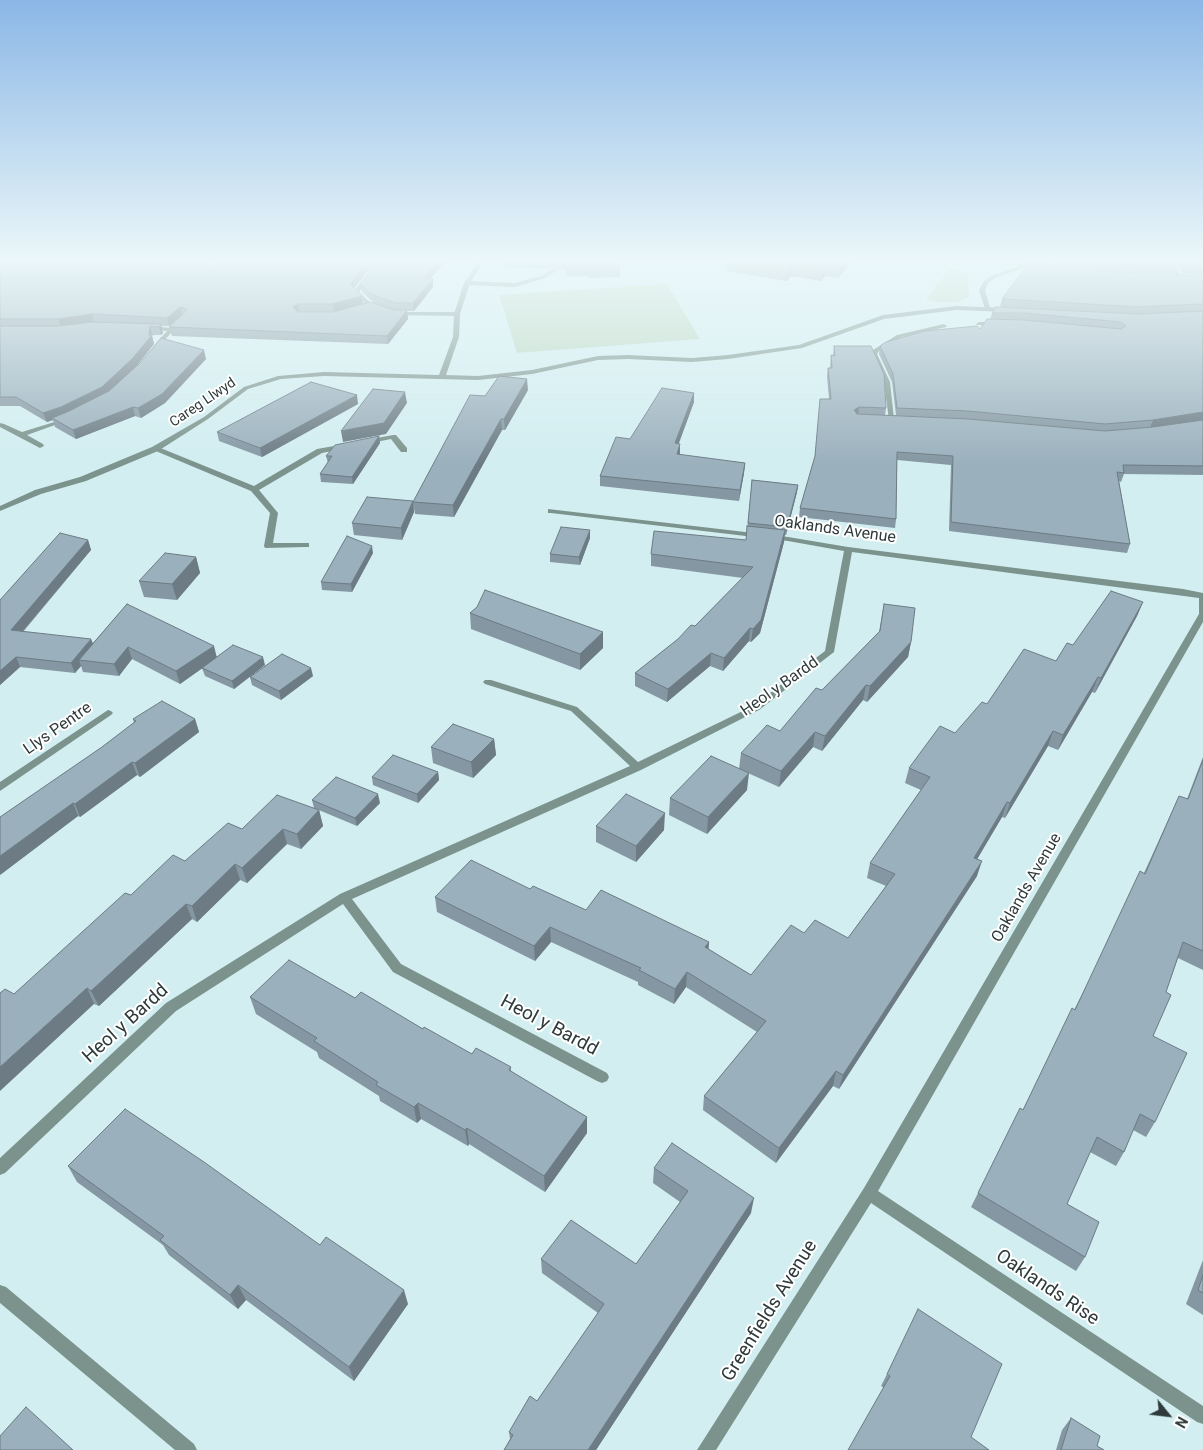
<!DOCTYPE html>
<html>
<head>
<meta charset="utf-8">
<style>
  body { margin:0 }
  #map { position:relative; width:1203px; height:1450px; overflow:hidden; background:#d2eef1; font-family:Roboto,sans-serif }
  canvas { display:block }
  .north { position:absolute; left:1143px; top:1390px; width:50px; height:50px; -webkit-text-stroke:4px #fff; paint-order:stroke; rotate:119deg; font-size:14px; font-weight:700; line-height:20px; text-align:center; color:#2f3a3b }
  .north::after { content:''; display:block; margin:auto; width:18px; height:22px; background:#2f3a3b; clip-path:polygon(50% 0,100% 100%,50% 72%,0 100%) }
</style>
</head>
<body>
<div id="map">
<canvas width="1203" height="1450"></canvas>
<div class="north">N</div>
</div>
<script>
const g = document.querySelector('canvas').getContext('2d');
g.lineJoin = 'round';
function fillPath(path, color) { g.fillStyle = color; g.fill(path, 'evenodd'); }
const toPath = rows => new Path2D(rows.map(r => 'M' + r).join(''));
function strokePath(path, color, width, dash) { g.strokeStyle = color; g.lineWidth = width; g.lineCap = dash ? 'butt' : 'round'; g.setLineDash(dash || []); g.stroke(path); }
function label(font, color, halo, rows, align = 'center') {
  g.font = font + ' Roboto,sans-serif'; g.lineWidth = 4; g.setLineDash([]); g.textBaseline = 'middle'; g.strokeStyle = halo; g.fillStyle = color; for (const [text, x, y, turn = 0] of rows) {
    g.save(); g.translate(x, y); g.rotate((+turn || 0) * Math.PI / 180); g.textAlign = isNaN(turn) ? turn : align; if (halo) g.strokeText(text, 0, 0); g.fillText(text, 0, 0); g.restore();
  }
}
fillPath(toPath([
  [950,268,968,275,969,297,958,302,942,303,926,300],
  [667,284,700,339,517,353,499,295]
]), '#bbd7be');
fillPath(toPath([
  [377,262,382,262,359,292,373,305,381,308,382,309,379,311,369,307,353,292,377,262],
  [571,262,584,262,563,267,545,278,515,287,467,285,464,283,467,281,515,283,541,276,559,265,571,262],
  [1026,262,1032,262,1032,265,995,278,988,283,985,290,990,308,985,309,979,290,984,281,991,276,1026,264,1026,262],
  [1168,262,1173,262,1183,278,1182,279,1170,279,1170,277,1176,276,1168,262],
  [395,312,457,312,460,314,457,316,393,315,392,314,395,312],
  [979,322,996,322,999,324,996,326,977,325,976,324,979,322],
  [944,324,947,326,946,327,901,337,879,351,877,354,890,382,894,419,889,420,884,382,871,354,873,350,897,335,944,324],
  [151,326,171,328,174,330,156,349,153,347,167,331,149,329,148,328,151,326],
  [64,419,69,420,27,435,43,444,44,446,40,448,0,427,0,423,4,424,22,432,64,419],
  [393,435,396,435,407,448,407,452,401,452,391,439,366,444,362,442,366,440,393,435],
  [345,444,348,444,348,448,322,453,259,490,278,513,273,543,309,543,309,547,306,547,265,548,264,546,270,513,251,491,151,449,158,447,254,486,317,449,345,444],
  [548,509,788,537,848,547,1183,589,1203,593,1203,622,878,1191,1203,1406,1203,1424,1197,1422,871,1203,716,1450,697,1450,864,1188,1199,614,1199,598,852,552,834,652,759,710,641,770,352,899,401,964,607,1073,609,1077,607,1081,602,1083,597,1081,393,972,343,904,176,1011,5,1173,0,1175,0,1158,166,1003,340,894,630,766,571,711,485,684,483,682,485,680,491,680,577,707,638,762,753,706,825,651,844,551,788,541,551,513,548,513,548,509],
  [108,710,111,711,113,713,111,715,0,791,0,782,108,710],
  [0,1285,6,1287,194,1444,197,1450,175,1450,0,1303,0,1285]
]), '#7b938c');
fillPath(toPath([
  [478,262,483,262,470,283,460,314,459,337,446,375,478,376,532,370,598,356,628,355,692,358,728,355,799,345,883,315,956,306,1007,308,1010,310,1007,312,956,310,884,319,802,348,728,359,692,362,628,359,598,360,532,374,478,380,324,376,281,379,248,389,208,419,158,451,86,481,41,494,0,511,0,506,35,490,80,477,152,447,204,417,244,387,278,376,324,372,439,375,453,337,454,314,464,283,478,262]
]), '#7b938c');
fillPath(toPath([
  [0,262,209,264,209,266,211,268,215,265,216,262,375,262,354,288,363,304,374,303,362,292,360,284,377,262,445,262,430,279,433,279,433,287,414,311,407,311,408,319,388,344,172,336,169,327,180,317,169,326,161,326,163,333,161,335,153,335,152,337,154,344,137,365,206,359,165,403,141,418,135,416,76,439,55,427,53,420,47,422,20,406,0,406],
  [506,262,618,262,620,268,620,277,589,278,588,276,566,276,566,270,561,270,561,263,559,263,548,269,506,267],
  [727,262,852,262,838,278,825,276,821,281,791,276,786,281,727,271],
  [1043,262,1173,262,1175,267,1173,274,1099,270],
  [1175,262,1203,262,1203,275,1183,274],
  [1101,271,1203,276,1203,475,1124,474,1121,482,1119,481,1130,544,1127,553,949,531,951,465,897,460,896,519,895,528,799,517,800,508,815,458,820,399,829,399,827,376,828,368,830,368,831,355,833,355,834,346,886,408,885,415,896,415,892,382,879,354,880,346,980,329,990,320,992,313,1136,314,1000,307,1002,299],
  [528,390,505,430,502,430,454,517,415,514,413,502,485,396],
  [694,393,694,402,679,443,679,455,745,463,744,473,739,501,600,486,600,476,630,439],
  [358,404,262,457,219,441,217,432],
  [379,436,380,443,353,484,321,482,320,474,328,463,326,456],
  [752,480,798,485,797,492,786,535,785,535,784,542,760,633,751,642,749,641,723,671,710,666,667,702,635,686,635,673,695,626,743,578,651,566,651,554,746,540],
  [413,501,414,512,402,540,354,535,352,523],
  [590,538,580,565,550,562,550,554],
  [88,540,91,550,23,632,93,643,127,604,217,657,265,665,234,689,205,676,202,668,180,684,132,659,119,676,83,672,81,666,75,673,20,667,0,685,0,600],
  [373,553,352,592,322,590,321,582],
  [196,557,200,573,177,600,144,597,139,581],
  [1143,602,1137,616,1095,693,1092,692,1058,750,1048,746,1005,818,1002,817,977,859,977,876,839,1089,833,1086,776,1163,703,1110,704,1096,757,1032,686,987,674,1004,638,985,638,982,551,942,535,961,437,912,435,897,530,889,586,910,709,942,708,949,751,975,804,933,848,938,886,886,867,878,870,863,921,790,905,783,909,768,955,733,987,704,1056,661,1073,645],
  [884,604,911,642,908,657,867,702,863,700,822,751,813,747,779,787,739,769,741,753,780,731,822,690,879,632],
  [477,607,603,648,580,670,471,629,470,613],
  [313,676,281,700,252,685,250,677],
  [133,719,195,719,199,732,140,777,137,775,80,817,78,816,0,875,102,747,134,723],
  [494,739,496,755,473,778,433,763,431,747],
  [1203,757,1203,970,1178,958,1166,992,1153,1036,1155,1122,1146,1137,1133,1130,1124,1152,1116,1166,1090,1152,1067,1204,1085,1257,1076,1271,971,1207,978,1193,1023,1110,1144,873,1179,796,1187,799],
  [438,772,439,780,418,803,373,785,372,777],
  [747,790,707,834,669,815,670,798],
  [312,800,380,803,357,826,314,808],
  [319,810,323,826,301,849,287,844,247,883,240,880,197,922,192,919,99,1006,94,1004,14,994,131,895,185,861,242,829],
  [596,826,664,830,636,862,596,842],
  [250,997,355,998,423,1029,472,1054,511,1067,511,1072,587,1117,587,1133,545,1192,469,1144,468,1146,421,1119,417,1123,380,1101,379,1096,319,1058,317,1052,256,1014],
  [68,1166,320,1245,408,1304,354,1381,246,1300,238,1309,169,1255,163,1245,77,1182],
  [654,1168,751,1213,596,1450,504,1450,510,1439,509,1432,537,1401,598,1313,542,1273,541,1259,636,1264,680,1202,653,1183],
  [1203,1260,1203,1315,1186,1304],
  [887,1374,971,1437,881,1386],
  [1071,1418,1097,1446,1104,1450,1056,1450,1062,1430]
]), '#8497a2');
fillPath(toPath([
  [206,262,209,262,209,264,207,273,205,265],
  [368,262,375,262,351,292,350,284],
  [437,262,445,262,424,286,423,278],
  [548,262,561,262,559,263,548,269],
  [788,262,793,262,791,276,786,281],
  [823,262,827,262,825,276,821,281],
  [840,262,852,262,838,278],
  [433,279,433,287,414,311,413,303],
  [362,296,363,304,334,312,332,304],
  [298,304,299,312,294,315,293,307],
  [180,307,182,315,169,326,167,318],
  [407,310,408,319,388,344,387,336],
  [92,314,94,322,61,327,58,319],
  [161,324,163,333,161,335,159,327],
  [150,326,154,344,136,367,105,395,64,416,52,418,53,420,47,422,43,413,149,335],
  [204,350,206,359,165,403,141,418,138,408],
  [527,379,528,390,505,430,504,419],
  [405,392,407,403,386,434,343,442,341,431],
  [694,393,694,402,675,453,675,443],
  [357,395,358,404,262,457,260,448],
  [133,407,135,416,76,439,73,430],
  [859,407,858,415,854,410],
  [1203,412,1203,420,1150,428,1153,420],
  [501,419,502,430,454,517,453,505],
  [379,436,380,443,353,484,352,477],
  [680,444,680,454,676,465,677,454],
  [745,463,744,473,739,501,740,490],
  [798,485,797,492,786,535,787,527],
  [413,501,414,512,402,540,401,528],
  [590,530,590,538,580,565,579,557],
  [785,530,784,542,760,633,751,642,753,629],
  [88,540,91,550,15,640,11,630],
  [372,546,373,553,352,592,351,584],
  [196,557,200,573,177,600,172,584],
  [1143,602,1137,616,1095,693,1101,678],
  [750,628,749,641,723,671,724,658],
  [603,632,603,648,580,670,580,654],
  [91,639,95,648,79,660,81,666,75,673,71,663],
  [911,642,908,657,867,702,870,686],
  [214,646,217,658,180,684,176,671],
  [128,647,132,659,119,676,114,664],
  [711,653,710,666,667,702,668,689],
  [16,657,20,667,0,685,0,671],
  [263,657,265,665,234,689,232,681],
  [311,668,313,676,281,700,279,691],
  [1098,677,1092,692,1058,750,1063,735],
  [866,685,863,700,822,751,825,736],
  [195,719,199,732,140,777,135,763],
  [1053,731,1048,746,1005,818,1010,803],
  [815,732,813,747,779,787,781,771],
  [494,739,496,755,473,778,471,762],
  [132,762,137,775,80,817,75,804],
  [438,772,439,780,418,803,417,794],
  [749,773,747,790,707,834,708,817],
  [378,794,380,803,357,826,355,818],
  [1007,802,1002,817,969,873,974,858],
  [73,803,78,816,0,875,0,856],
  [319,810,323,826,301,849,297,834],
  [665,813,664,830,636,862,636,846],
  [283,829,287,844,247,883,242,868],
  [982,861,977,876,839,1089,843,1075],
  [235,864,240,880,197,922,192,906],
  [186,904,192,919,99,1006,91,991],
  [550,927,551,942,535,961,534,946],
  [709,942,708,957,705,947],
  [687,972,686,987,674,1004,675,989],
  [87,988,94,1004,0,1091,0,1067],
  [836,1071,833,1086,776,1163,779,1148],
  [418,1103,421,1119,417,1123,414,1107],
  [587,1117,587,1133,545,1192,544,1176],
  [467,1128,469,1144,468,1146,465,1130],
  [754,1198,751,1213,596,1450,588,1450],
  [238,1285,246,1300,238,1309,230,1295],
  [404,1290,408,1304,354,1381,349,1367]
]), '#6c7b84');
const building = toPath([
  [0,262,206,262,205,265,211,268,215,265,216,262,368,262,350,284,362,296,332,304,298,304,293,307,298,312,333,312,370,302,394,310,407,310,387,336,169,327,186,311,187,309,180,307,167,318,92,314,58,319,0,319,0,262],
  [377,262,437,262,423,278,433,279,413,303,396,303,373,295,360,284,377,262],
  [566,262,618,262,620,268,589,269,588,267,565,267,566,262],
  [1030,262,1101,271,1203,276,1203,304,1138,307,1002,299,1030,262],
  [1097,262,1173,262,1175,267,1101,263,1097,262],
  [1182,262,1203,262,1203,268,1185,267,1182,262],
  [996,307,1138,314,1203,311,1203,412,1153,420,1105,424,968,411,897,408,893,374,880,346,886,342,925,331,977,326,980,329,987,319,1024,320,1121,329,1126,326,1121,322,1024,313,992,313,996,307],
  [92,322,161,324,159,327,150,326,149,335,152,335,133,358,102,387,61,407,43,413,16,397,0,397,0,326,58,326,92,322],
  [161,338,204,350,162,394,138,408,133,407,73,430,52,418,67,412,109,391,140,363,161,338],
  [834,346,871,346,884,374,886,408,859,407,854,410,857,414,968,419,1105,431,1153,427,1203,420,1203,466,1123,465,1124,473,1117,472,1130,544,951,522,953,456,897,452,896,519,800,508,815,456,820,399,831,399,828,368,832,368,831,355,835,356,834,346],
  [499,376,527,379,504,419,501,419,453,505,413,502,470,395,485,396,499,376],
  [311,382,357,395,260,448,217,432,311,382],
  [662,388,694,393,675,443,680,444,677,454,745,463,740,490,600,476,616,437,630,439,662,388],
  [373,389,405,392,384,423,341,431,373,389],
  [379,436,352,477,320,474,332,456,326,456,335,445,379,436],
  [752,480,798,485,787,527,748,523,752,480],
  [367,497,413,501,401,528,352,523,367,497],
  [747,526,785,530,761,620,753,629,750,628,724,658,711,653,668,689,635,673,678,639,691,625,695,626,753,567,651,554,654,531,746,540,747,526],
  [561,527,590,530,579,557,550,554,561,527],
  [60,533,88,540,11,630,91,639,71,663,16,657,0,671,0,600,60,533],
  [347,536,372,546,351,584,321,582,347,536],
  [165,553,196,557,172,584,139,581,165,553],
  [485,590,603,632,580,654,470,613,477,607,485,590],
  [1111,591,1143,602,1101,678,1098,677,1063,735,1053,731,1010,803,1007,802,974,858,982,861,843,1075,836,1071,779,1148,704,1096,766,1021,687,972,675,989,639,970,641,968,550,927,534,946,435,897,471,860,530,889,533,886,586,910,601,890,709,942,705,947,751,975,791,925,804,933,815,920,848,938,895,874,870,863,930,777,909,768,940,726,955,733,982,702,987,704,1024,649,1056,661,1067,643,1073,645,1111,591],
  [127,604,214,646,176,671,128,647,114,664,79,660,127,604],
  [884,604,915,608,911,642,870,686,866,685,825,736,815,732,781,771,741,753,767,725,780,731,816,688,822,690,880,631,884,604],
  [233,645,263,657,232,681,202,668,233,645],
  [282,654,311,668,279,691,250,677,282,654],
  [162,701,195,719,135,763,132,762,75,804,73,803,0,856,0,817,102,747,136,721,133,719,162,701],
  [453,724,494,739,471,762,431,747,453,724],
  [393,755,438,772,417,794,372,777,393,755],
  [711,756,749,773,708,817,670,798,711,756],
  [1203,760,1203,951,1183,942,1166,992,1171,995,1153,1036,1187,1053,1155,1122,1140,1114,1124,1152,1097,1137,1067,1204,1099,1222,1085,1257,978,1193,1020,1108,1023,1110,1072,1008,1075,1010,1140,871,1145,874,1179,796,1188,799,1203,760],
  [336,777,378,794,355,818,312,800,336,777],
  [626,794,665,813,636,846,596,826,626,794],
  [277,795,319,810,297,834,283,829,242,868,235,864,192,906,186,904,91,991,87,988,0,1067,0,993,5,989,14,994,125,893,131,895,173,855,185,861,228,823,242,829,277,795],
  [289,960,355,998,361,992,423,1029,424,1027,472,1054,476,1048,511,1067,509,1070,587,1117,544,1176,467,1128,465,1130,418,1103,414,1107,376,1085,378,1082,314,1041,317,1038,250,997,289,960],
  [125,1109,204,1162,320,1245,326,1237,404,1290,349,1367,238,1285,230,1295,160,1240,164,1236,68,1166,125,1109],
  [672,1143,754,1198,588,1450,504,1450,513,1435,509,1432,530,1396,537,1401,604,1304,541,1259,571,1220,636,1264,688,1191,654,1168,672,1143],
  [1203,1275,1203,1293,1198,1290,1203,1275],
  [918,1309,1002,1364,971,1437,989,1450,848,1450,890,1376,887,1374,918,1309],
  [26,1407,73,1450,0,1450,0,1436,26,1407],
  [1071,1418,1100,1436,1097,1446,1104,1450,1061,1450,1071,1418]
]);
fillPath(building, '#9ab0bc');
strokePath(building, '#6c7b84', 1);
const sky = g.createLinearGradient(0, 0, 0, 465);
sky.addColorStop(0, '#8bb7e6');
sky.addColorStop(0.56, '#ebf7f9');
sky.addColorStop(1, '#ebf7f900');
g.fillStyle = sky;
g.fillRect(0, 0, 1203, 465);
label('14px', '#2f3a3b', '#fff', [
  ["Careg Llwyd",203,403,-34]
]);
label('16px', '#2f3a3b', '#fff', [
  ["Oaklands Avenue",835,530,8],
  ["Heol y Bardd",780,687,-35],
  ["Llys Pentre",58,729,-35],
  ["Oaklands Avenue",1027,888,-60]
]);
label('19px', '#2f3a3b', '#fff', [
  ["Heol y Bardd",126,1024,-42],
  ["Heol y Bardd",549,1026,28],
  ["Oaklands Rise",1047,1288,34],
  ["Greenfields Avenue",770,1311,-58]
]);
</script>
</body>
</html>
